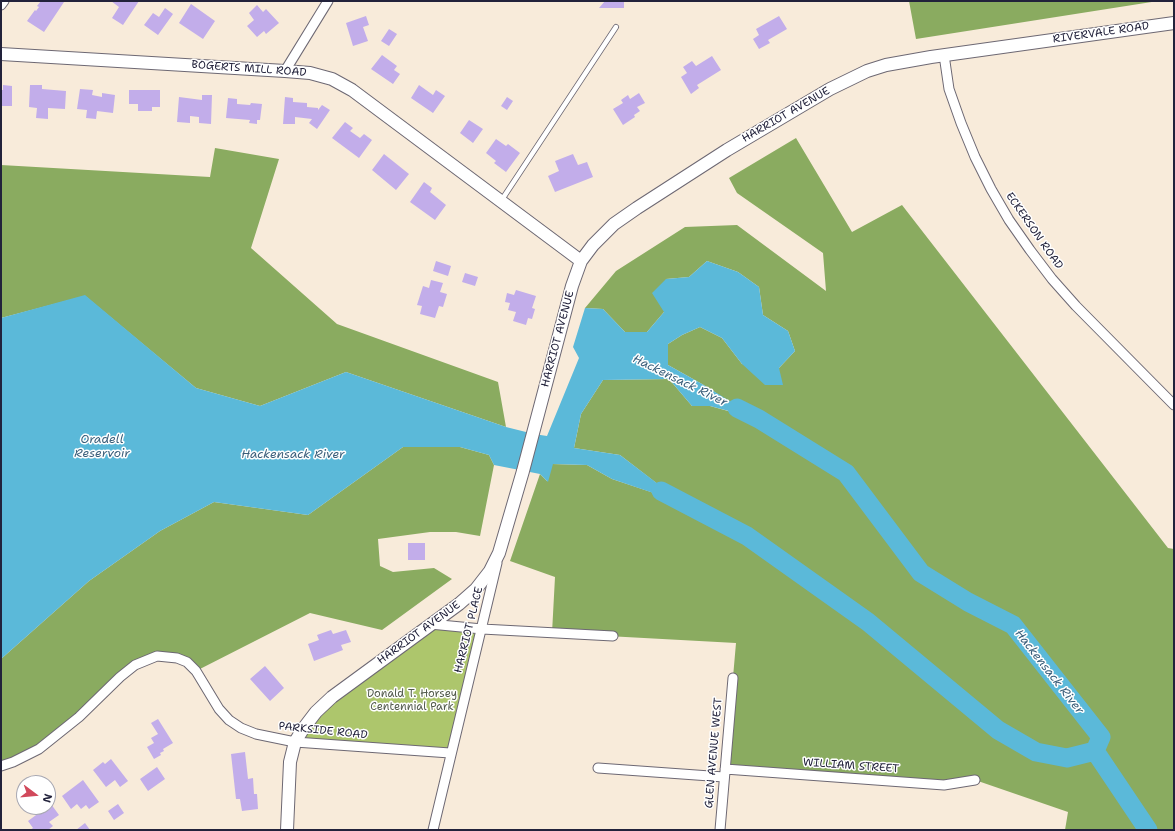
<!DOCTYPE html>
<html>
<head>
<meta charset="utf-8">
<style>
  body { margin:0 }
  #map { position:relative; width:1175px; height:831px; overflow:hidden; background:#f8ebda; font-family:"Shantell Sans",sans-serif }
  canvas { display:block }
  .frame { position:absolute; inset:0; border:2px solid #22223b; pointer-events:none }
  .north { position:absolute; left:16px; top:775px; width:40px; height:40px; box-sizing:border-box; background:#fff; border:1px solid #a7a7b1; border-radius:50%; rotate:106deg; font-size:11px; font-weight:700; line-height:16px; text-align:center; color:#22223b }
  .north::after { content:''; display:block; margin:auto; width:14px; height:18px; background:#d1495b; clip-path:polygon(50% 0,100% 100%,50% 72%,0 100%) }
</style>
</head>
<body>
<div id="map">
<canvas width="1175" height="831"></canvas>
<div class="frame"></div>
<div class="north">N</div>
</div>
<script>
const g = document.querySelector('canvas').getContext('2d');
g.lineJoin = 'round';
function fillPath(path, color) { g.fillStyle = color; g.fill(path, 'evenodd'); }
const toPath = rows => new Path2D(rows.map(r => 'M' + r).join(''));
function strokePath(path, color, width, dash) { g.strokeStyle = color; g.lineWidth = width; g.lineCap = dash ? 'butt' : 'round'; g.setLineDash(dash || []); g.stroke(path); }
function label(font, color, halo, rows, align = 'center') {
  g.font = font + ' "Shantell Sans",sans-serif'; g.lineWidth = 3; g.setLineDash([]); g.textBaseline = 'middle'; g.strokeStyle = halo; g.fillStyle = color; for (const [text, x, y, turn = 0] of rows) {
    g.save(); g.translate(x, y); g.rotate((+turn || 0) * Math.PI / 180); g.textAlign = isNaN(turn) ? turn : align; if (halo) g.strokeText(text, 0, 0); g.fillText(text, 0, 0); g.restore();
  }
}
fillPath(toPath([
  [430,624,482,629,450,753,295,742,303,729]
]), '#adc66c');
fillPath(toPath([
  [909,1,1158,1,916,39],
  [796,138,852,232,902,205,1168,548,1174,549,1174,830,1065,830,1068,812,975,780,943,785,725,769,736,643,552,633,555,577,510,561,540,474,547,481,552,464,587,465,612,479,681,502,620,455,574,448,581,414,603,380,669,379,692,406,710,406,757,419,702,384,668,365,668,344,682,335,700,327,722,338,742,364,779,368,795,351,788,331,763,315,759,287,738,272,707,261,689,277,666,279,664,312,647,332,625,332,603,309,585,308,616,271,685,227,737,225,826,291,823,253,737,193,729,178],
  [215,148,279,159,251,248,337,324,498,382,506,427,346,372,260,406,196,388,85,296,1,318,1,165,210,177],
  [403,447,460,447,489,455,494,465,480,536,456,532,430,532,378,539,380,566,393,572,434,568,452,579,382,630,310,613,196,671,187,662,148,659,60,733,1,766,1,659,89,581,160,531,214,502,308,515]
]), '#8aab60');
fillPath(toPath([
  [707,261,738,272,759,287,763,315,788,331,795,351,779,368,783,385,765,385,742,364,722,338,700,327,682,335,668,344,668,365,702,384,759,419,710,406,692,406,669,379,603,380,581,414,574,448,620,455,683,503,612,479,587,465,553,464,548,482,540,474,494,465,489,455,460,447,403,447,308,515,214,502,160,531,89,581,1,659,1,318,85,295,196,388,260,406,346,372,506,427,534,434,547,436,579,358,573,347,585,308,603,309,625,332,647,332,664,312,652,293,666,279,689,277]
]), '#5bb9d9');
strokePath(toPath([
  [737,408,759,419,846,473,921,573,968,602,1013,625,1101,737,1095,751,1148,830],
  [661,491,747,536,868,622,998,730,1036,752,1067,758,1095,751]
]), '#5bb9d9', 19);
fillPath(toPath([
  [41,1,62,1,64,2,44,32,27,21,35,10,36,11,39,7,37,6],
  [111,1,139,1,123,25,112,18,119,7],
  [605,1,624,1,624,8,599,8],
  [191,4,215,21,203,39,179,23],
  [257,5,263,12,266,9,279,23,266,34,264,31,257,37,247,26,254,20,249,13],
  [165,8,173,14,158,35,144,25,153,13,159,17],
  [366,16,369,25,363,27,368,41,353,46,346,23],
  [779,16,787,29,768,40,770,43,759,49,753,39,759,35,756,29],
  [389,29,397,34,389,46,381,41],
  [382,55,397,66,394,70,400,74,393,84,371,69],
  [712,56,721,70,697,85,699,88,691,94,681,77,687,73,683,67,692,61,696,66],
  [3,85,12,86,12,106,1,106,1,90,3,90],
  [30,85,42,85,42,89,66,91,65,109,48,108,48,119,36,118,37,108,29,107],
  [419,85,433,95,436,90,445,96,433,113,411,98],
  [80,89,93,90,92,95,102,97,102,93,115,95,113,113,97,111,96,119,86,118,87,110,77,109],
  [129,90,160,90,160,107,152,107,152,111,138,111,138,104,129,104],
  [639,93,645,103,637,107,640,111,634,115,635,117,623,125,613,109,623,103,621,100,628,95,630,99],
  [202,95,212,95,211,124,199,123,199,117,190,116,190,123,177,122,179,97,202,100],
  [285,97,293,98,293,102,307,103,307,107,318,108,318,110,322,105,330,110,317,129,309,123,312,119,295,117,295,124,283,124],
  [507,97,513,101,507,110,501,106],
  [228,98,237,99,237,104,250,105,251,103,262,104,260,120,257,120,257,124,249,123,250,120,226,118],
  [469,120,483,129,473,143,460,133],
  [345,122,353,128,350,131,360,138,364,134,372,140,359,158,332,138],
  [496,139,506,146,508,144,520,153,506,172,494,163,496,161,486,153],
  [384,154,409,174,396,190,372,170],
  [573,154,578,165,587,162,593,177,555,192,548,176,559,171,555,161],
  [424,182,432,188,430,192,446,205,435,220,410,202],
  [436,261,451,266,448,276,433,271],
  [465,273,478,277,475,286,462,282],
  [431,280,443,283,440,292,447,294,443,307,439,306,435,318,420,314,422,306,417,305,423,286,429,288],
  [516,290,536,296,532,308,535,309,532,319,528,318,526,325,513,321,516,312,508,310,510,303,505,302,507,293,514,295],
  [408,543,425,543,425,560,408,560],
  [331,630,333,634,346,630,351,642,341,645,343,650,314,661,308,644,319,640,317,635],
  [265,666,284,688,270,701,250,679],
  [158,719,173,743,163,749,164,751,160,753,161,755,154,759,147,747,154,743,151,738,158,734,151,723],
  [245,752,248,779,253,778,254,794,257,794,258,809,242,811,240,799,236,799,231,754],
  [111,759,128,781,120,787,115,780,106,787,93,770,103,762,105,764],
  [157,767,165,779,148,791,140,779],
  [83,780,99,802,89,809,86,805,81,809,77,804,71,809,62,796],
  [51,804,59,815,49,822,53,826,48,830,30,830,33,828,28,821],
  [118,804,124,813,114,820,108,811],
  [85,823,90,830,76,830]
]), '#c2adea');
const service = toPath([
  [501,201,616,27]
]);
const minor = toPath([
  [1,5,4,1],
  [944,55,949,89,961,123,975,157,991,189,1009,220,1030,250,1052,279,1076,306,1174,405],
  [285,71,328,1],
  [430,624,482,629,613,636],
  [1,766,13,762,39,749,79,717,120,677,135,665,157,656,177,658,187,662,196,671,219,709,229,720,241,728,256,734,295,742,450,753],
  [598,768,724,777],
  [725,769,944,785,975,780],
  [433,830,497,563],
  [720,830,733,678]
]);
const tertiary = toPath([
  [1,54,285,71,310,73,332,79,352,90,581,261],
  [287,830,290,762,295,742,303,729,316,712,332,697,459,604,476,589,490,571,499,553,523,471,572,286,581,261,593,245,614,224,637,208,727,150,830,89,867,71,886,65,931,57,1174,23]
]);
strokePath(service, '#6d6873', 6);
strokePath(minor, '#6d6873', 11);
strokePath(tertiary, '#6d6873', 14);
strokePath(service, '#fff', 4.5);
strokePath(minor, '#fff', 9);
strokePath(tertiary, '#fff', 12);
label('11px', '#22223b', '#fff', [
  ["RIVERVALE ROAD",1101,33,-8],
  ["BOGERTS MILL ROAD",249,69,4],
  ["HARRIOT AVENUE",786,115,-30],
  ["ECKERSON ROAD",1034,231,55],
  ["HARRIOT AVENUE",558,339,-75],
  ["HARRIOT PLACE",469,630,-76],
  ["HARRIOT AVENUE",419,633,-36],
  ["PARKSIDE ROAD",323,731,6],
  ["GLEN AVENUE WEST",714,753,-85],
  ["WILLIAM STREET",851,766,4]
]);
label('11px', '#535b4c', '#fff', [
  ["Donald T. Horsey",412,694],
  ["Centennial Park",412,707]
]);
label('italic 12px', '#395e7a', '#fff', [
  ["Hackensack River",680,381,26],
  ["Oradell",102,440],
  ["Reservoir",102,454],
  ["Hackensack River",293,455],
  ["Hackensack River",1049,672,52]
]);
</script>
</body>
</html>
